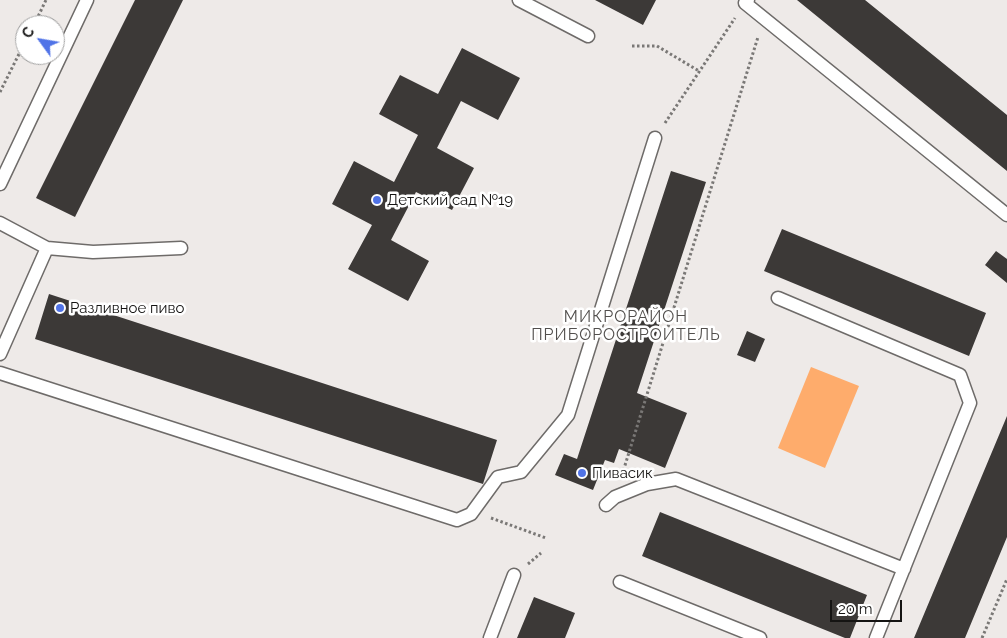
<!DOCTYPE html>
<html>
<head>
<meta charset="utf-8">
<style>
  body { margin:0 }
  #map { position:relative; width:1007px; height:638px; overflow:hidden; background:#eeeae8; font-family:Raleway,sans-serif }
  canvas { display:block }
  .north { position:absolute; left:15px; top:15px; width:50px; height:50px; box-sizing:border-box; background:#fff; border:1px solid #a1a1a1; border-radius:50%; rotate:302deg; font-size:14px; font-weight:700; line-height:20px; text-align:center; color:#151413 }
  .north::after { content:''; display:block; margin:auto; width:18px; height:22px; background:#5073e7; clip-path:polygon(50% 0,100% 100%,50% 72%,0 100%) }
  .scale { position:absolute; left:830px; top:600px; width:72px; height:22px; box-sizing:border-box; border:2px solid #151413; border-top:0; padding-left:6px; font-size:15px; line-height:18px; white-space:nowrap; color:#151413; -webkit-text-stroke:4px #fff; paint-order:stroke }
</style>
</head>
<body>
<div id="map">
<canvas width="1007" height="638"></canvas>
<div class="north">С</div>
<div class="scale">20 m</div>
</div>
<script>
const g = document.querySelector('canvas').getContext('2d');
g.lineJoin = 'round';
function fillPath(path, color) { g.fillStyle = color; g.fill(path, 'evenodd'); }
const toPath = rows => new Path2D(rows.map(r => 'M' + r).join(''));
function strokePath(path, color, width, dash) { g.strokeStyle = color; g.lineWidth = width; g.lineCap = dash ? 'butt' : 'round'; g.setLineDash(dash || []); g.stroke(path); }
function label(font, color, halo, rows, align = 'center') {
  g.font = font + ' Raleway,sans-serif'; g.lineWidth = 5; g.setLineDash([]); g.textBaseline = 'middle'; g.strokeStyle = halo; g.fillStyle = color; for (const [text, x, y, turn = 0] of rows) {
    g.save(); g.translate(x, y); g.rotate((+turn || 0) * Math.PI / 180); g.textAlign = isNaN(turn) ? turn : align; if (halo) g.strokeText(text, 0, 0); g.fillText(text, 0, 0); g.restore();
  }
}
fillPath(toPath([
  [811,367,859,386,825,468,778,448]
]), '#feac6c');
fillPath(toPath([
  [135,0,183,0,75,217,36,198],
  [595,0,656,0,643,25],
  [797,0,865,0,1007,115,1007,171],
  [462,48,520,78,498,120,461,101,437,148,474,168,452,210,416,192,391,240,429,261,408,301,348,269,372,225,332,204,354,161,394,182,418,135,379,114,400,75,438,94],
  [671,171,706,182,637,393,687,413,665,468,619,449,614,463,605,460,593,490,555,475,564,454,577,459],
  [782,229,986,313,969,356,764,271],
  [996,251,1007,259,1007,283,985,265],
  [49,294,497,440,483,484,35,339],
  [747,331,765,339,755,362,737,355],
  [1007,416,1007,537,965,638,914,638],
  [660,512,867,595,850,638,845,638,642,556],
  [534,597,575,613,565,638,517,638]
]), '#3c3937');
const lane = toPath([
  [519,0,588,36],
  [748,0,745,3,1007,215],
  [0,184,87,0],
  [0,223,47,248,93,252,181,248],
  [778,298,960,375,970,403,876,638],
  [0,354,47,248],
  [0,373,457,520,471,514,498,477,521,472,568,415,655,138],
  [606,505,615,497,647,484,676,479,904,569],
  [620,582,760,638],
  [490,638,514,575]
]);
strokePath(lane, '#6e6b69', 15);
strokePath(toPath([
  [34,25,46,0],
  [632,46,657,46,699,71],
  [0,92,25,42],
  [665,123,735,18],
  [622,475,758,37],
  [491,518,546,538],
  [528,564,541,553],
  [982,638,1007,579]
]), '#7a7876', 3, [2.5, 2.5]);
strokePath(lane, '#fff', 12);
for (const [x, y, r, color] of [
  [377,200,5,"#5073e7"],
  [60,308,5,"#5073e7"],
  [582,473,5,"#5073e7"]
]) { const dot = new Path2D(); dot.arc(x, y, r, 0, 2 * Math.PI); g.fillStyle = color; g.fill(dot); strokePath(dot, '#fff', 2); }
label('15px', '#151413', '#fff', [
  ["Детский сад №19",387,200],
  ["Разливное пиво",70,308],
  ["Пивасик",592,473]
], 'left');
g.letterSpacing = '1px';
label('16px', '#524f4d', '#fff', [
  ["МИКРОРАЙОН",626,317],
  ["ПРИБОРОСТРОИТЕЛЬ",626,335]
]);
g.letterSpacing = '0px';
</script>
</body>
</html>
